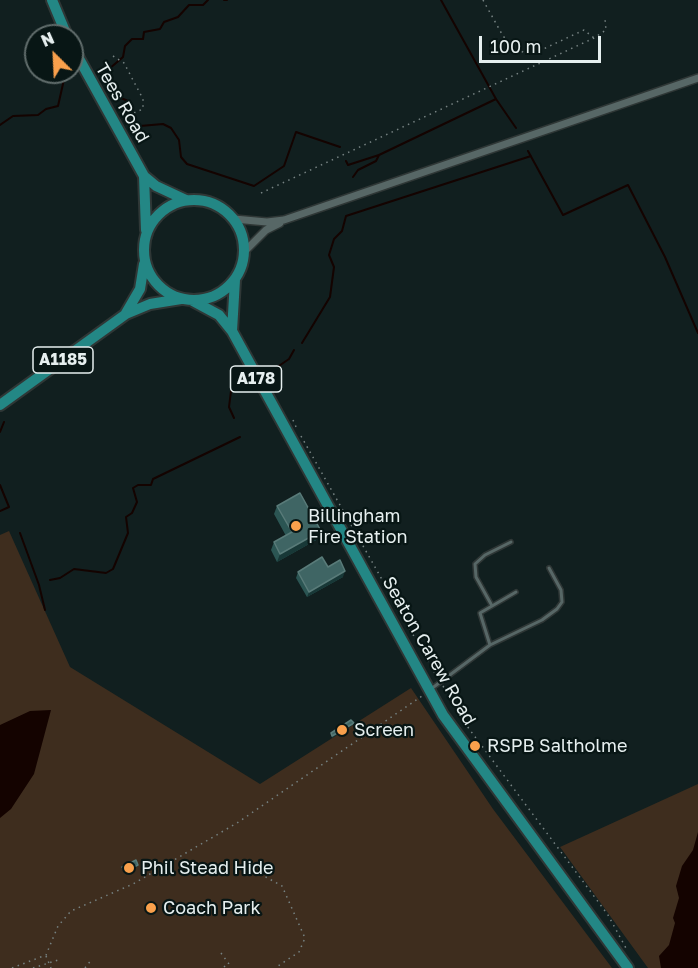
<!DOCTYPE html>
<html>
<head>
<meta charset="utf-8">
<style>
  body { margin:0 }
  #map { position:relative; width:698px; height:968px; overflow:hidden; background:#111f1f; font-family:"Golos Text",sans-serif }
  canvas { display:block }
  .north { position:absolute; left:24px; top:24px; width:60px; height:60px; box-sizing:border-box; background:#081615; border:2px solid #616d6c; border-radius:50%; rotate:336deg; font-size:16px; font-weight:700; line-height:24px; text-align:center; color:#e6efef }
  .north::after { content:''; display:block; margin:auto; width:21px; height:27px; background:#f9a04c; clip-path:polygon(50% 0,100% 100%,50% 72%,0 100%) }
  .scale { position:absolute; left:479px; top:36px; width:122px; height:27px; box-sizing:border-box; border:3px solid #e6efef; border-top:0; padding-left:8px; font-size:18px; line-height:21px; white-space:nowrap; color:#e6efef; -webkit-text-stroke:4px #081615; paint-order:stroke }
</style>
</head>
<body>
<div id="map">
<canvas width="698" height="968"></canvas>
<div class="north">N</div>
<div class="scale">100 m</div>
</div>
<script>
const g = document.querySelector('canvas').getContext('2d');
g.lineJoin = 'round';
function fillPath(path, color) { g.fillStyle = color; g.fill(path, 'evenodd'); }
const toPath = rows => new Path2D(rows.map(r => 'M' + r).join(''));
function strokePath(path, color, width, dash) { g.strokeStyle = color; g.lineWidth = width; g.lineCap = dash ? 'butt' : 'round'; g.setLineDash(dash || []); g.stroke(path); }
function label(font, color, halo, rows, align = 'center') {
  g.font = font + ' "Golos Text",sans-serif'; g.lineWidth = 4.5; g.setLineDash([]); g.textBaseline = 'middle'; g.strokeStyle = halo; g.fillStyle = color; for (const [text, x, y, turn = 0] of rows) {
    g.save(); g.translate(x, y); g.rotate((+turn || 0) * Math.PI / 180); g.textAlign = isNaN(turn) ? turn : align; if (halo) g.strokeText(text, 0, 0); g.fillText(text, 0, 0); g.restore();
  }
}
fillPath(toPath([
  [9,531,70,667,260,784,411,688,493,809,612,968,0,968,0,535],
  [698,784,698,968,648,968,560,847]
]), '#3e2d1e');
fillPath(toPath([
  [51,710,34,774,11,809,0,818,0,725,30,711],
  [698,832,698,968,661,968,659,956,669,945,675,923,673,918,679,898,676,886,682,866,693,850]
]), '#140300');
strokePath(toPath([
  [224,0,227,0],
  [441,0,496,99,516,128],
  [72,72,75,71],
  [100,74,108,75,108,87,112,94,128,101,132,109],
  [108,75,109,69,123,57,125,46,132,39,143,39,144,32,160,29,164,22,178,17,189,5,203,5,208,0],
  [132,118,140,126,163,124,171,128,179,140,181,157,187,164,254,186,284,166,296,132,340,147],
  [0,125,13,116,38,115,46,109,58,106,65,75,70,72],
  [528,151,563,215,628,185,665,257,698,333],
  [379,155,496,99],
  [346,161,348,165,379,155,376,161,358,170,353,177],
  [302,343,330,297,334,267,329,255,334,239,342,231,346,216,531,156],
  [270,372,289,359,294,350],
  [234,418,229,407,231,391,242,387],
  [0,432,4,422],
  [0,485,9,507,0,511],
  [20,533,39,585,45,610],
  [50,580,60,578,74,569,106,573,113,569,128,533,126,517,132,513,137,502,133,488,138,485,151,485,153,479,240,437]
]), '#140300', 2);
const service = toPath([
  [491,604,476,577,475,564,485,555,511,542],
  [490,645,480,613,516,592],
  [431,689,490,645,542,620,557,609,562,602,561,590,549,568]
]);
const minor = toPath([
  [234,219,267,222,284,220,698,78],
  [245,251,266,230,280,223]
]);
const primary = toPath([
  [52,0,67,36],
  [72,46,144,176,156,186,186,200],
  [144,176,146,230],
  '144 250a50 50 0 1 1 100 0a50 50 0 1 1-100 0Z',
  [193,301,219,315,232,331,443,715,628,968],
  [126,313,140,289,144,264],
  [232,331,235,280],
  [0,405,126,314,150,304,181,299]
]);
strokePath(service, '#2f3736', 6);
strokePath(minor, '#2f3736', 10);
strokePath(primary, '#2f3736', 14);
strokePath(toPath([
  [483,0,503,36,514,48,525,53,539,51,584,30,594,38],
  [113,56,124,63,143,99,143,109,122,118],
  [261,193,594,38,606,30,605,19],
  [293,420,297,429],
  [301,436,437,677],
  [443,686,464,722,608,915,627,950],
  [255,871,282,886,305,938,299,952,275,968],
  [221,953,229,964,222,968],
  [46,956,51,968],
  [12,968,46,955,58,926,71,911,133,884,237,823,422,696],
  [33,968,58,960],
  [85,968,92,959]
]), '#768282', 1.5, [1.5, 4.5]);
strokePath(service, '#576766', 3);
strokePath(minor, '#576766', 7);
strokePath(primary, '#238785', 10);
fillPath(toPath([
  [277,506,321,531,318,539,277,562,271,550,274,542,286,536,274,514],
  [328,567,343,577,307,597,296,578,298,572]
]), '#2b5553');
fillPath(toPath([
  [321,531,318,539,277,562,280,554],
  [345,571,343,577,307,597,309,592],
  [354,723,353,725,332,738,332,736],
  [138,865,137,867,124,873,125,871]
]), '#183837');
const building = toPath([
  [300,493,321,531,280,554,274,542,292,532,277,506,300,493],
  [322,557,328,567,340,560,345,571,309,592,298,572,322,557],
  [351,720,354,723,332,736,331,733,351,720],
  [136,860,138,865,125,871,122,867,136,860]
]);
fillPath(building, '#3f6564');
strokePath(building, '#597b79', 1.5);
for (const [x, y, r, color] of [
  [296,526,6,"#f9a04c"],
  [342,730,6,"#f9a04c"],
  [475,746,6,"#f9a04c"],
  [129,868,6,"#f9a04c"],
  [151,908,6,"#f9a04c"]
]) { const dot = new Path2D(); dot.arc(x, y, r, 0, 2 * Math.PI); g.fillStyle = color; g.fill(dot); strokePath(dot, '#081615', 2); }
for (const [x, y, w] of [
  [63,360,60],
  [256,379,51]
]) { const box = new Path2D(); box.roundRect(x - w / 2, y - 13, w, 26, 4.5); g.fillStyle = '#081615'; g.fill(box); strokePath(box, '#e6efef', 1.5); }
label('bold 16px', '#e6efef', null, [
  ["A1185",63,360],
  ["A178",256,379]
]);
label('18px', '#e6efef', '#081615', [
  ["Tees Road",122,103,60],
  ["Seaton Carew Road",429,651,60]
]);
label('18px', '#e6efef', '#081615', [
  ["Billingham",308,516],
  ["Fire Station",308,537],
  ["Screen",354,730],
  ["RSPB Saltholme",487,746],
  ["Phil Stead Hide",141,868],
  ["Coach Park",163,908]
], 'left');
</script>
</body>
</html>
